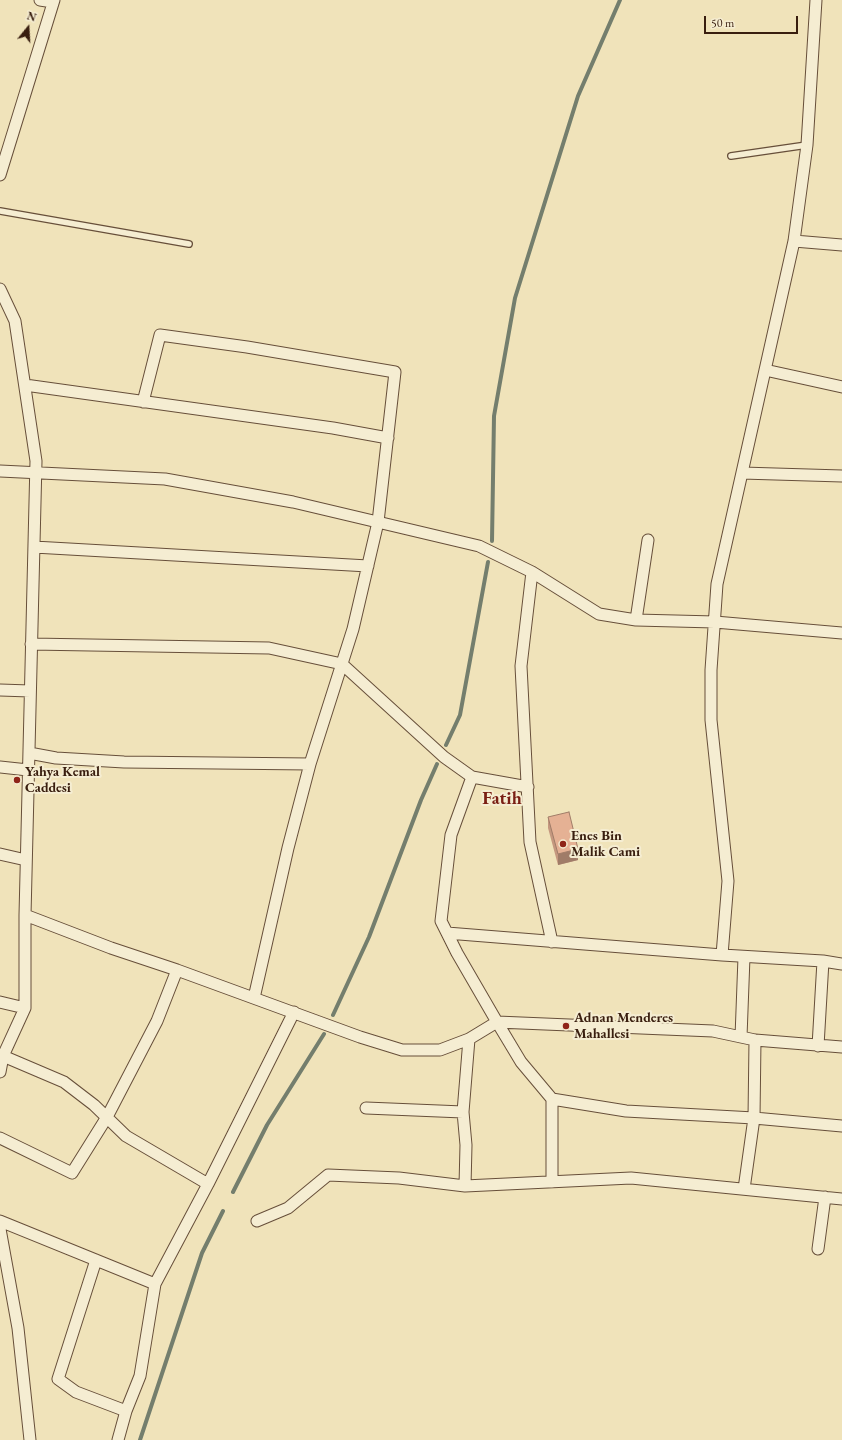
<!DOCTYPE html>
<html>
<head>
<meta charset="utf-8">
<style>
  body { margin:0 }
  #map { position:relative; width:842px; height:1440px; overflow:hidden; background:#f0e3ba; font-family:"EB Garamond",serif }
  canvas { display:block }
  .north { position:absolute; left:8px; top:8px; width:40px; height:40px; -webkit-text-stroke:3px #f5edd2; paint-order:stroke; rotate:18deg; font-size:11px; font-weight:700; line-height:16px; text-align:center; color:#391e0f }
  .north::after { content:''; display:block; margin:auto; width:14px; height:18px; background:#391e0f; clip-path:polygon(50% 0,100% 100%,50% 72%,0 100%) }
  .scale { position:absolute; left:704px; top:16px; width:94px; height:18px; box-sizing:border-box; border:2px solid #391e0f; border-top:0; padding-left:5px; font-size:12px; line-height:14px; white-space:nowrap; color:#391e0f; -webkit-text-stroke:3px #f5edd2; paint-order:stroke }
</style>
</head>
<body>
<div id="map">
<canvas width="842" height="1440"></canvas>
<div class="north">N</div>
<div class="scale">50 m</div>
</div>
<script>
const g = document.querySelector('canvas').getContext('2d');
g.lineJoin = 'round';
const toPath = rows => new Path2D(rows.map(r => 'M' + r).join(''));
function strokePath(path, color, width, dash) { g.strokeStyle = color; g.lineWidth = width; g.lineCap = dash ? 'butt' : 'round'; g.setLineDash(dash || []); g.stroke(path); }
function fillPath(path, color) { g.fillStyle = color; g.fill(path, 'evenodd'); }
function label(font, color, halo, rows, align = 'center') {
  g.font = font + ' "EB Garamond",serif'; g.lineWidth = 4; g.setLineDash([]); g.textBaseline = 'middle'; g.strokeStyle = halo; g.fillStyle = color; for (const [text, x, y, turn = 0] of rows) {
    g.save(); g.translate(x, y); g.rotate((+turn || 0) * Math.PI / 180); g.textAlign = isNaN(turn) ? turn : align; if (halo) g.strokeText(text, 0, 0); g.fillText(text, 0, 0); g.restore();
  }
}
strokePath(toPath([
  [492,541,494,416,515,298,578,96,620,0],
  [446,745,460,715,488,562],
  [333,1015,369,937,421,800,437,764],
  [233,1192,267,1125,324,1034],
  [140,1440,202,1253,223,1211]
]), '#747e6d', 4);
const lane = toPath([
  [731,156,807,145],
  [0,211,189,244]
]);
const street = toPath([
  [40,0,53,2],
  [0,175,54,0],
  [794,241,842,245],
  [0,289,15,321,36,461,25,915,25,1008,3,1056,0,1072],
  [765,370,842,387],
  [25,385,333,428,388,438],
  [143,402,160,335,247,347,395,372,378,522,353,629,310,764,288,848,254,998],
  [0,471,165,479,293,502,479,546,532,572,599,614,636,620,715,622,842,633],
  [742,473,842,476],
  [34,547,368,566],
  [532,572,521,666,530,842,552,942],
  [636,620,648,540],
  [31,644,269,648,342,664,444,757,472,777,528,787],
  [0,690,30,691],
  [29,753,56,758,124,762,310,764],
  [0,767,28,770],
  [472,777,451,835,441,921,457,953,497,1022,521,1062,552,1099,552,1182],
  [0,854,26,860],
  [25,915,111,948,177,970,360,1037,402,1050,440,1050,469,1039,497,1022,713,1031,755,1040,842,1047],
  [447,933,722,955,823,961,842,964],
  [722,955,728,881,711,720,711,670,717,584,794,241,807,145,816,0],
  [0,1002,25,1008],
  [741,1037,744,957],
  [818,1046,823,961],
  [3,1056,64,1082,94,1105,126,1136,208,1184],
  [552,1099,626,1111,754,1118,842,1126],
  [366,1108,463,1112],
  [0,1138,72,1173,107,1117,157,1021,177,970],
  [465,1186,466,1145,463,1112,469,1039],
  [744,1189,754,1118,755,1040],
  [0,1221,155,1284],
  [257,1221,288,1208,328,1175,399,1178,465,1186,631,1178,842,1199],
  [0,1229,18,1328,30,1440],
  [818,1249,825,1197],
  [96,1260,58,1379,76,1392,126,1411],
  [118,1440,126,1411,140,1376,155,1284,208,1184,294,1012]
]);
strokePath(lane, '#674f3a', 8);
strokePath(street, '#674f3a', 13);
strokePath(lane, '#f5edd2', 5.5);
strokePath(street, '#f5edd2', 11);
fillPath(toPath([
  [548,817,578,860,558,865,548,828]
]), '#c5987f');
fillPath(toPath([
  [578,849,578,860,558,865,558,854]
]), '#a07c68');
const building = toPath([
  [569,812,578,849,558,854,548,817,569,812]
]);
fillPath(building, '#e5b194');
strokePath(building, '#a07c68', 1);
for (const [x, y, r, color] of [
  [17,780,4,"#8f2418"],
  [563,844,4,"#8f2418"],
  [566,1026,4,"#8f2418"]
]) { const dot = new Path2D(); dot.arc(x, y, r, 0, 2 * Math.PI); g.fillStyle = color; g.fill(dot); strokePath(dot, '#f5edd2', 1.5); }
label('bold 14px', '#391e0f', '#f5edd2', [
  ["Yahya Kemal",25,772],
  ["Caddesi",25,788],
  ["Enes Bin",571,836],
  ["Malik Cami",571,852],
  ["Adnan Menderes",574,1018],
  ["Mahallesi",574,1034]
], 'left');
label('bold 18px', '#7a1f14', '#f5edd2', [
  ["Fatih",502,799]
]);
</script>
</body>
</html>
